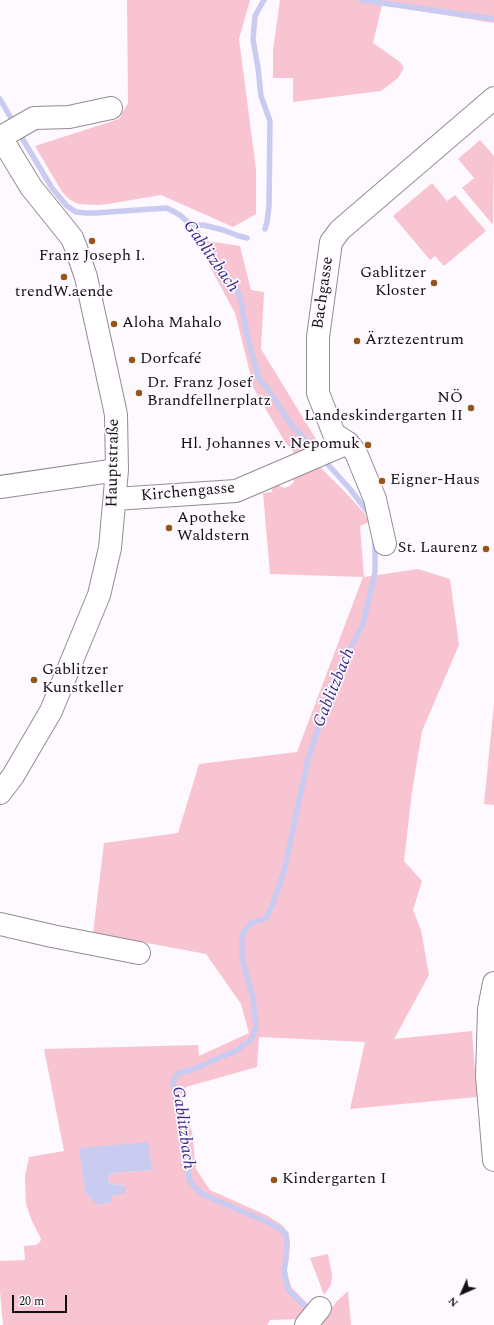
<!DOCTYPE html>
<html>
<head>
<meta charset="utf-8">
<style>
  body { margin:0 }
  #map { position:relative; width:494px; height:1325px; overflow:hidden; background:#fdf9fe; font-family:Spectral,serif }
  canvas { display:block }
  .north { position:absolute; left:442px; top:1273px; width:40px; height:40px; -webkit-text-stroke:3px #fdf9fe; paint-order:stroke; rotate:225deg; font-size:11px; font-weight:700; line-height:16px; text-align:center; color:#141014 }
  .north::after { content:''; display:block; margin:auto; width:14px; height:18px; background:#141014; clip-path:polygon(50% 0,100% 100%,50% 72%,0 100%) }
  .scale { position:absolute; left:12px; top:1295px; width:55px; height:18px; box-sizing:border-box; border:2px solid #141014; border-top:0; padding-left:5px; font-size:12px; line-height:14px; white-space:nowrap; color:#141014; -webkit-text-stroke:3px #fdf9fe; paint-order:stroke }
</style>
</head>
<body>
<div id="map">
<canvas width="494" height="1325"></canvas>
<div class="north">N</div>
<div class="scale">20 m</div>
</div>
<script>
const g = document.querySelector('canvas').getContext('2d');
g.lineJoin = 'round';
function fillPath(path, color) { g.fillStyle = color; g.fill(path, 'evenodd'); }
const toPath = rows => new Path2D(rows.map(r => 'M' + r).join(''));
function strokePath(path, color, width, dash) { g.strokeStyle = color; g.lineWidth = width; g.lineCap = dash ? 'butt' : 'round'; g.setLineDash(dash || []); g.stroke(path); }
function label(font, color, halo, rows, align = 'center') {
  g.font = font + ' Spectral,serif'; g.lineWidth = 3.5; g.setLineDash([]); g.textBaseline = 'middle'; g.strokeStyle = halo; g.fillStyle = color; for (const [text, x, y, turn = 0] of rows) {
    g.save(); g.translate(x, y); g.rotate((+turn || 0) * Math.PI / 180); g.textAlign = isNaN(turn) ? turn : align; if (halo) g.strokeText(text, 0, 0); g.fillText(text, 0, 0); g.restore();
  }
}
fillPath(toPath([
  [127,0,250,0,239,39,256,169,256,214,233,227,161,195,108,204,97,205,78,204,69,199,62,192,35,146,119,119,128,103],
  [280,0,494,0,494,23,382,5,373,43,400,62,404,68,398,78,381,91,293,102,293,78,273,78,273,50],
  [480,140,494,156,493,225,462,188,474,178,458,159],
  [432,183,447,201,455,195,486,231,444,266,435,256,430,260,393,216],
  [195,239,240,246,251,290,264,292,261,349,319,444,296,455,285,442,254,389,235,313],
  [317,464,347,494,364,513,369,522,360,526,364,577,418,569,450,579,459,645,422,731,412,792,404,861,422,881,413,910,421,930,429,975,394,1039,472,1031,477,1097,350,1109,365,1042,259,1037,257,1067,186,1087,179,1099,192,1131,196,1169,210,1190,268,1216,282,1225,288,1232,290,1246,287,1271,291,1287,311,1307,301,1319,270,1320,267,1325,3,1325,0,1291,0,1261,25,1260,24,1246,36,1245,40,1242,41,1239,31,1219,26,1204,25,1177,29,1157,64,1151,44,1049,198,1045,199,1056,249,1033,241,1004,206,954,93,933,104,843,178,833,199,764,297,752,363,577,270,574,263,493,272,492,272,485,277,482,280,486,284,488,290,486,294,482,293,476],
  [80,1148,151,1170,114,1173,109,1176,108,1181,113,1184,126,1186,112,1196,112,1202,99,1205,85,1192],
  [494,704,494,805,484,804],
  [328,1254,332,1275,331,1285,324,1295,310,1258],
  [348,1291,351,1325,318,1325,337,1301]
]), '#f9c4d2');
fillPath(toPath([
  [148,1142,152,1170,114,1173,109,1176,108,1181,113,1184,126,1186,126,1193,112,1196,112,1202,99,1205,92,1200,85,1192,79,1148]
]), '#c9cbf0');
strokePath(toPath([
  [264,0,255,16,253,39,258,68,261,96,270,121,269,206,267,222,265,229],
  [361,0,494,19],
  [0,99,15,125],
  [19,133,52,188,67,206,76,212,85,213,96,213,137,210,167,208,180,215,192,226,199,235,204,246,237,289,241,301,247,335,259,379,268,389,292,426,316,451],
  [192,226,203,225,223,230,239,236,247,238],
  [323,459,350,489,370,515],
  [311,1312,289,1291,285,1278,284,1268,286,1260,287,1241,286,1234,279,1228,267,1222,204,1195,195,1188,189,1179,187,1149,184,1124,175,1094,173,1082,175,1077,179,1073,194,1069,237,1050,251,1040,256,1027,253,998,242,958,242,934,251,923,266,918,272,906,284,871,308,759,337,674,363,624,375,572,375,542]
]), '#c9cbf0', 5.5);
const minor = toPath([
  [0,136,31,187,72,238,76,248,86,277,114,405,116,415,117,470,110,548,99,595,51,711,13,776,0,793],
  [1,137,34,118,69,117,111,108],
  [0,487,117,470],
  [115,499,236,491,348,443],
  [385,544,375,499,356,453,348,443,334,434,318,393,318,337,331,242,340,230,494,98],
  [0,924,52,936,139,953],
  [494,983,489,1009,487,1076,494,1160],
  [306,1325,320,1308]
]);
strokePath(minor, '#948b95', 24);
strokePath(minor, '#fff', 22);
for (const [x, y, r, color] of [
  [92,241,4,"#95561c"],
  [64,277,4,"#95561c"],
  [434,283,4,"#95561c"],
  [114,324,4,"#95561c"],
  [357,341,4,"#95561c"],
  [132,360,4,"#95561c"],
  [139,393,4,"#95561c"],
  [471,408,4,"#95561c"],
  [368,445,4,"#95561c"],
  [382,481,4,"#95561c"],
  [169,528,4,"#95561c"],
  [486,549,4,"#95561c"],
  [34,680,4,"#95561c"],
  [274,1180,4,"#95561c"]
]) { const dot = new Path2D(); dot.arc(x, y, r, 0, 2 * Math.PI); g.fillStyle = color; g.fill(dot); strokePath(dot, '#fdf9fe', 1.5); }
label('16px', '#141014', '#fdf9fe', [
  ["Franz Joseph I.",92,257,"center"],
  ["Gablitzer",426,274,"right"],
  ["Kloster",426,292,"right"],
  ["trendW.aende",64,293,"center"],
  ["Aloha Mahalo",122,324],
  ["Ärztezentrum",365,341],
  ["Dorfcafé",140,360],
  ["Dr. Franz Josef",147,384],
  ["Brandfellnerplatz",147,402],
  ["NÖ",463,399,"right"],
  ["Landeskindergarten II",463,417,"right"],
  ["Hl. Johannes v. Nepomuk",360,445,"right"],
  ["Eigner-Haus",390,481],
  ["Apotheke",177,519],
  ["Waldstern",177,537],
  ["St. Laurenz",478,549,"right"],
  ["Gablitzer",42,671],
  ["Kunstkeller",42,689],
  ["Kindergarten I",282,1180]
], 'left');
label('16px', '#141014', '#fdf9fe', [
  ["Bachgasse",324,293,-82],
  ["Hauptstraße",114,463,-89],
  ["Kirchengasse",188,493,-5]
]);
label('italic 17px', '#3a2a8e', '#fdf9fe', [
  ["Gablitzbach",210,257,55],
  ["Gablitzbach",335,688,-68],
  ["Gablitzbach",182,1128,82]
]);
</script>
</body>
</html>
